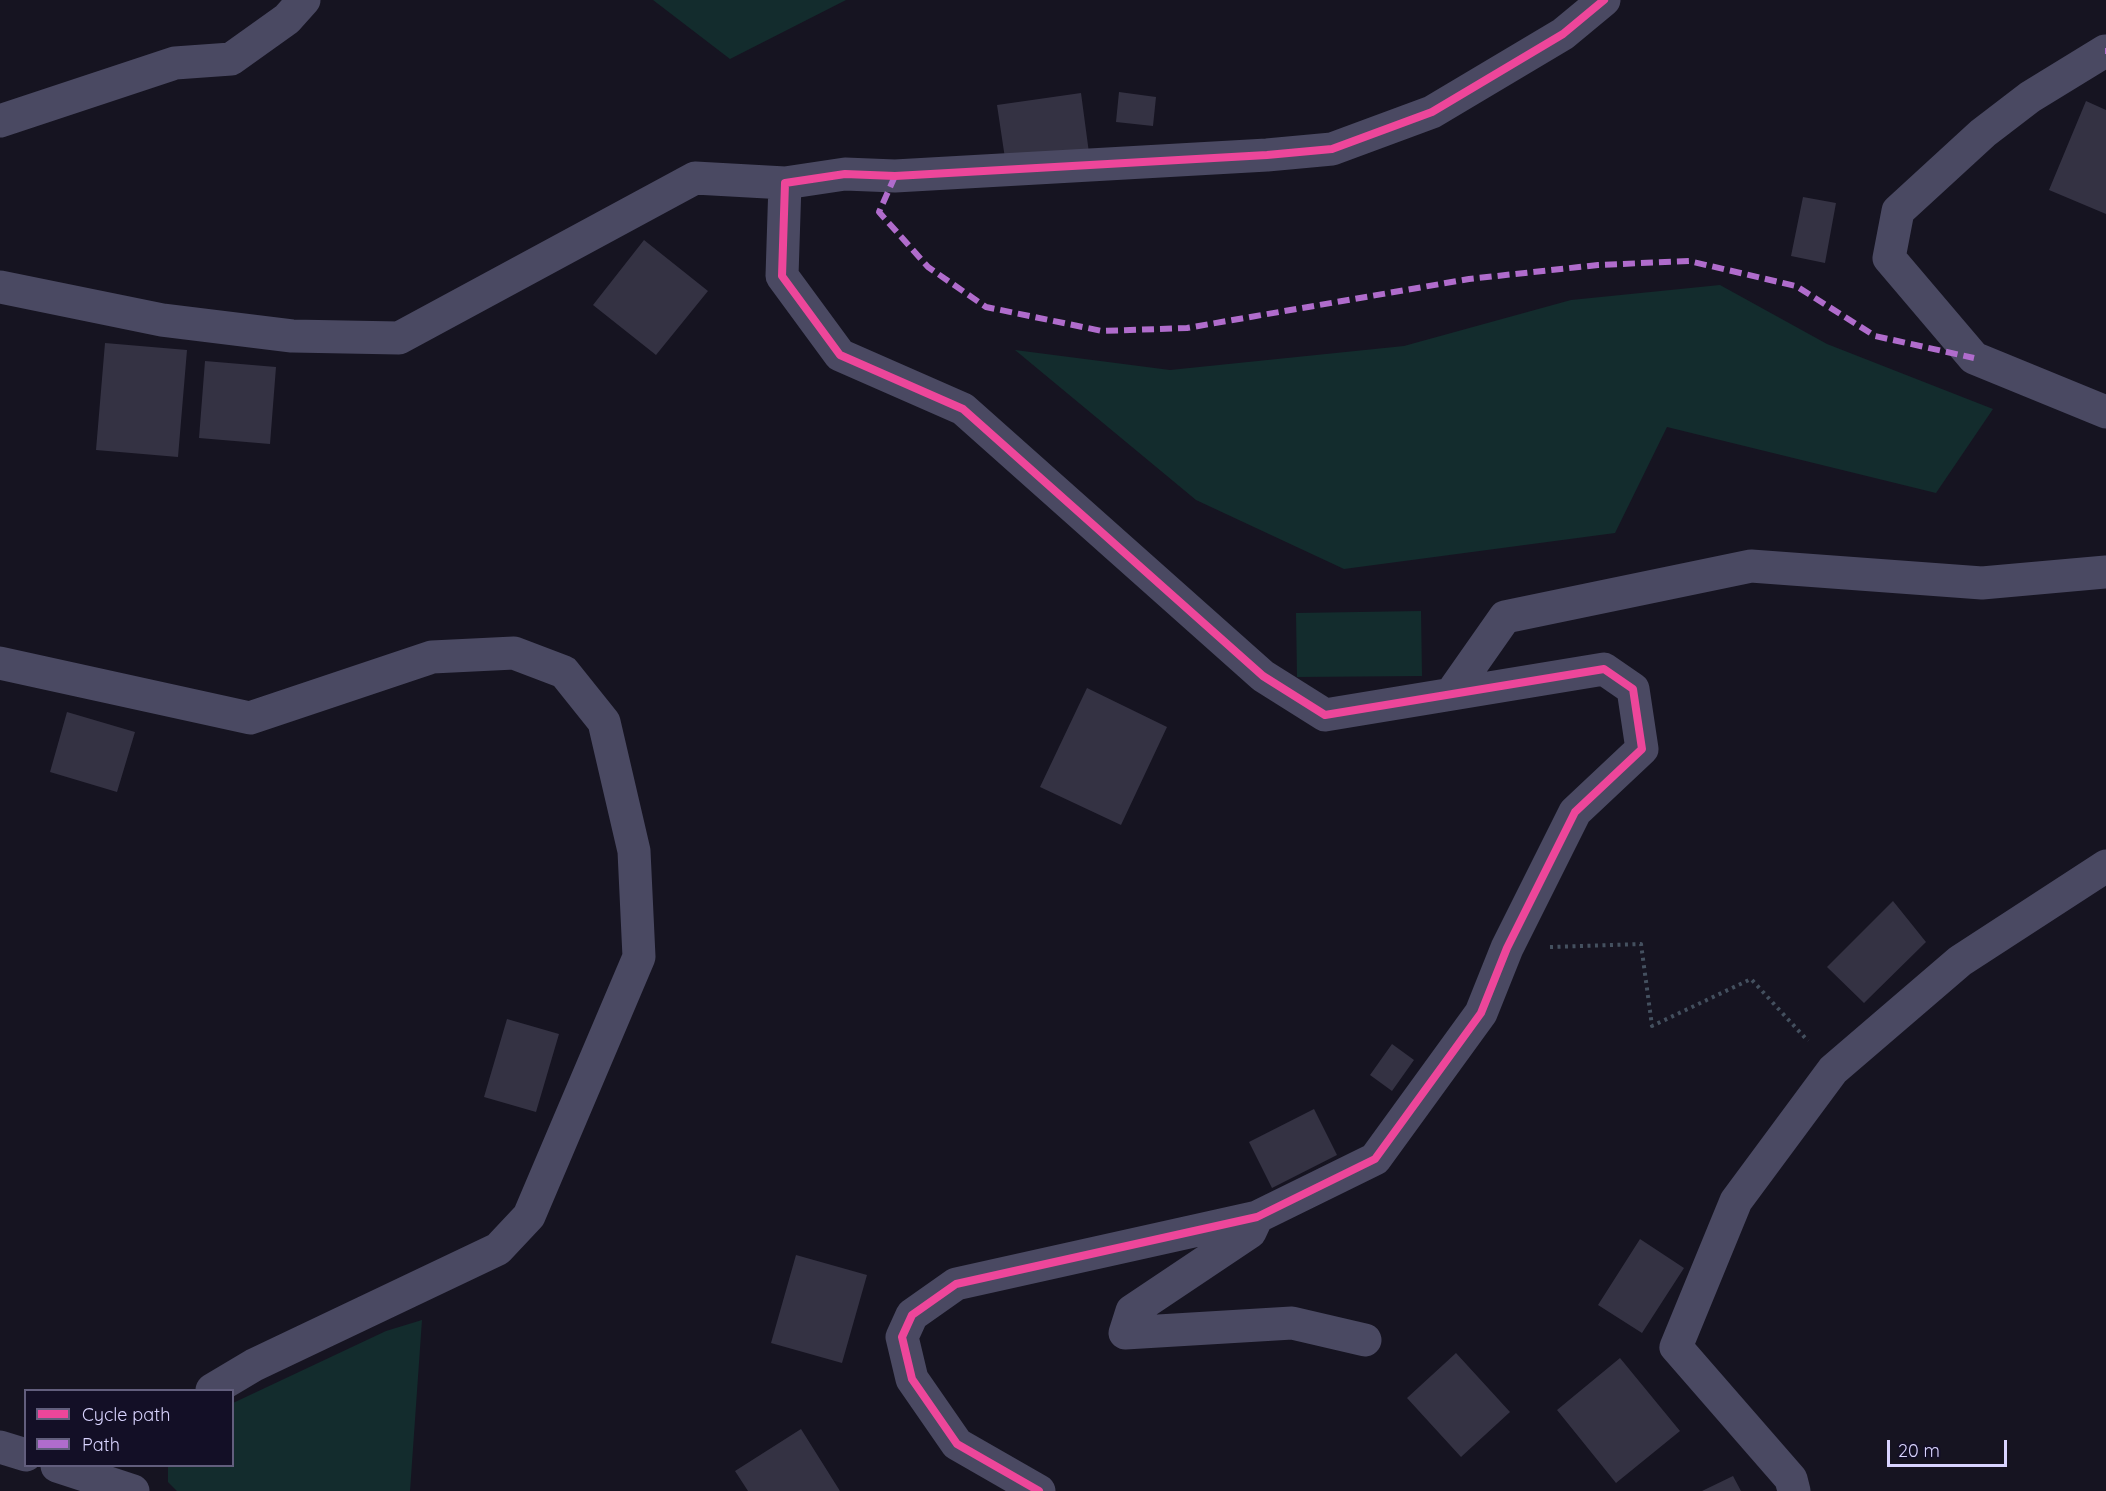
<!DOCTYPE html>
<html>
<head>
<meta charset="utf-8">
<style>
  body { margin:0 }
  #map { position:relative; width:2106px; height:1491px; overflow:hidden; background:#161421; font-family:Quicksand,sans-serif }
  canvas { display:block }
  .legend { position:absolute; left:24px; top:1389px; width:210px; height:78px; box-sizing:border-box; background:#130f26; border:2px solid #625e7d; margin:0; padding:8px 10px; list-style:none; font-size:18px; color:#d9d4ff }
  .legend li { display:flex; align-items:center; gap:12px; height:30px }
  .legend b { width:30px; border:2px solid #625e7d }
  .scale { position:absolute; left:1887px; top:1440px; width:120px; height:27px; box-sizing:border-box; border:3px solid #d9d4ff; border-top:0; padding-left:8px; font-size:18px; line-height:21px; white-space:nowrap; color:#d9d4ff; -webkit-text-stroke:4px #130f26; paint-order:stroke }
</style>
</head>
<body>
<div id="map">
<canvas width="2106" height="1491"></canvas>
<ul class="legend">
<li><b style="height:8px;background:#ed469a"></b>Cycle path</li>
<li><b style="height:8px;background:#b06ccc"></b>Path</li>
</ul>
<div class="scale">20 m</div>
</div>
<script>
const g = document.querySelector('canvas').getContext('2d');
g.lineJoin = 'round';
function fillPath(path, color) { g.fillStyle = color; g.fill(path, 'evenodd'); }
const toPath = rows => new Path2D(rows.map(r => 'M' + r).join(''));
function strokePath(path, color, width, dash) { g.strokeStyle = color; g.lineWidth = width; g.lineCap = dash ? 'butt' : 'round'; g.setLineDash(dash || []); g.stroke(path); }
fillPath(toPath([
  [653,0,846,0,730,59],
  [1720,285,1827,344,1993,409,1936,493,1667,427,1615,533,1344,569,1196,500,1015,350,1170,370,1404,346,1571,300],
  [1421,611,1422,676,1297,677,1296,613],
  [422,1320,410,1491,177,1491,168,1482,168,1466,232,1466,233,1403,386,1331]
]), '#132c2d');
fillPath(toPath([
  [1119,92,1156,97,1153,126,1116,122],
  [1081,93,1089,153,1006,165,997,105],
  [2086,101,2106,110,2106,214,2049,190],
  [1803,197,1836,203,1825,263,1791,256],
  [644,240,708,291,656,355,593,305],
  [105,343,187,350,178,457,96,450],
  [205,361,276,367,270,444,199,438],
  [1087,688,1167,727,1121,825,1040,787],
  [67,712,135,732,117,792,50,772],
  [1893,901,1926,942,1864,1003,1827,967],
  [507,1019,559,1034,536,1112,484,1097],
  [1392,1044,1414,1060,1392,1091,1370,1075],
  [1314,1109,1337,1155,1272,1188,1249,1142],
  [1640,1239,1684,1268,1642,1333,1598,1305],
  [796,1255,867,1275,842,1363,771,1343],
  [1456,1353,1510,1412,1461,1457,1407,1398],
  [1620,1358,1680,1431,1616,1483,1557,1410],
  [801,1429,840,1491,748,1491,735,1471],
  [1733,1476,1741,1491,1702,1491]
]), '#343243');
strokePath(toPath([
  [1550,947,1641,944,1652,1026,1751,979,1808,1041]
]), '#44505f', 4, [3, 4.5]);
strokePath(toPath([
  [2105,51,2030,97,1983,133,1898,211,1889,258,1974,358,2106,412],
  [0,121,175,63,231,59,287,19,304,0],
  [0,287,162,320,292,336,399,338,695,178,785,183],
  [0,663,250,718,432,657,514,653,564,672,604,722,634,851,639,957,529,1216,498,1249,254,1365,212,1390],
  [1451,694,1505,617,1751,566,1982,583,2106,572],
  [1257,1217,1250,1232,1132,1311,1125,1333,1292,1323,1365,1340],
  [0,1447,26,1455],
  [57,1466,133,1491],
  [1039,1491,957,1444,912,1379,902,1337,912,1315,956,1284,1257,1217,1375,1159,1481,1013,1507,948,1575,812,1642,749,1633,689,1604,669,1325,715,1263,676,963,409,840,355,782,276,785,183,845,174,895,176,1267,155,1332,149,1432,112,1563,34,1604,0],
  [1794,1491,1791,1479,1676,1347,1736,1201,1833,1070,1960,961,2106,866]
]), '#4a4962', 33);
strokePath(toPath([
  [2105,51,2106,51],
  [895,176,879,212,928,267,986,307,1102,331,1187,328,1469,279,1598,265,1689,261,1796,286,1875,336,1974,358]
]), '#b06ccc', 6, [12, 6]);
strokePath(toPath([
  [1039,1491,957,1444,912,1379,902,1337,912,1315,956,1284,1257,1217,1375,1159,1481,1013,1507,948,1575,812,1642,749,1633,689,1604,669,1325,715,1263,676,963,409,840,355,782,276,785,183,845,174,895,176,1267,155,1332,149,1432,112,1563,34,1604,0]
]), '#ed469a', 8);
</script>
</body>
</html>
